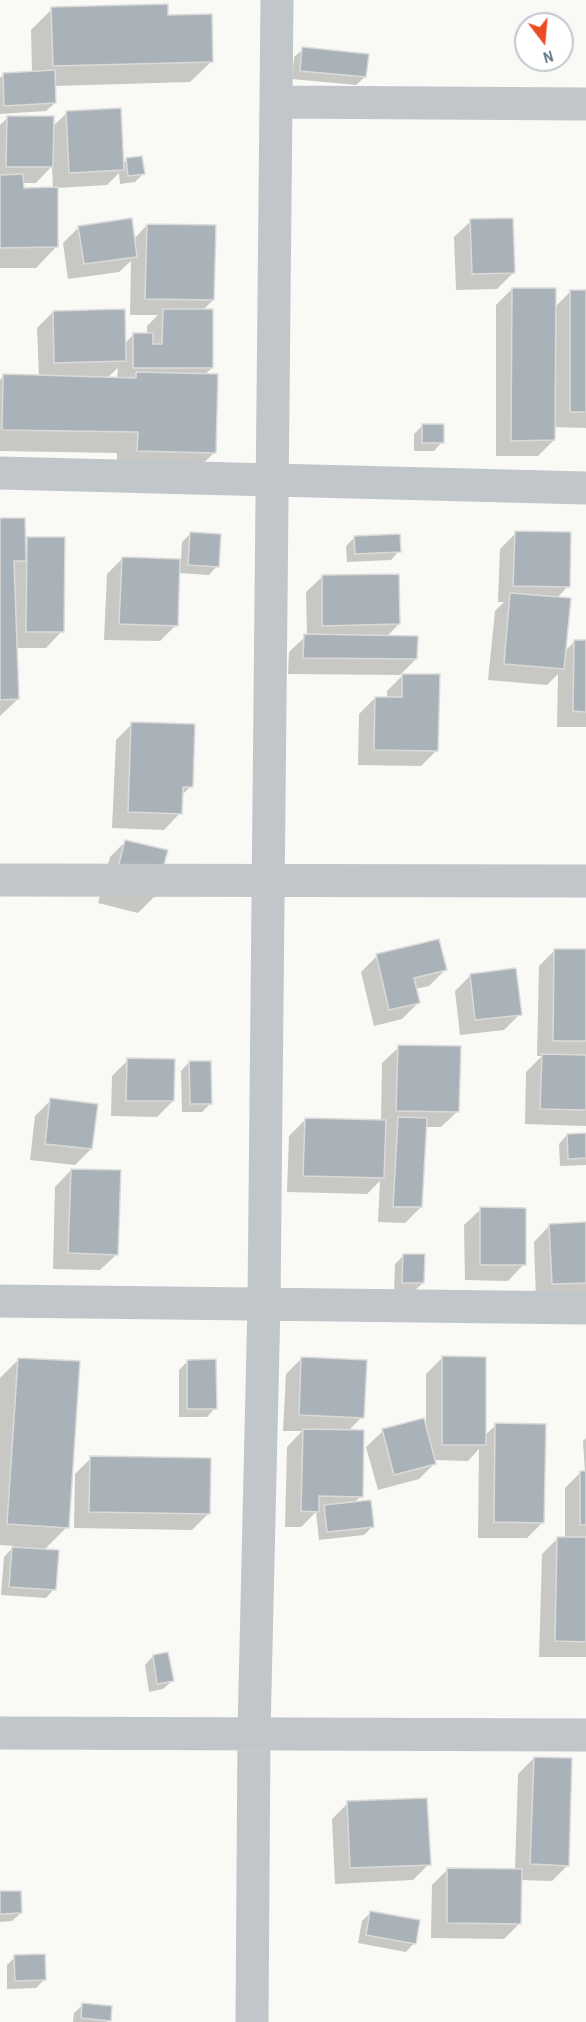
<!DOCTYPE html>
<html>
<head>
<meta charset="utf-8">
<style>
  body { margin:0 }
  #map { position:relative; width:586px; height:2022px; overflow:hidden; background:#f9f9f6; font-family:"Archivo Narrow",sans-serif }
  canvas { display:block }
  .north { position:absolute; left:514px; top:12px; width:60px; height:60px; box-sizing:border-box; background:#fff; border:2px solid #c0c8cd; border-radius:50%; rotate:164deg; font-size:16px; font-weight:700; line-height:24px; text-align:center; color:#627683 }
  .north::after { content:''; display:block; margin:auto; width:21px; height:27px; background:#ec4b23; clip-path:polygon(50% 0,100% 100%,50% 72%,0 100%) }
</style>
</head>
<body>
<div id="map">
<canvas width="586" height="2022"></canvas>
<div class="north">N</div>
</div>
<script>
const g = document.querySelector('canvas').getContext('2d');
g.lineJoin = 'round';
function fillPath(path, color) { g.fillStyle = color; g.fill(path, 'evenodd'); }
const toPath = rows => new Path2D(rows.map(r => 'M' + r).join(''));
function strokePath(path, color, width, dash) { g.strokeStyle = color; g.lineWidth = width; g.lineCap = dash ? 'butt' : 'round'; g.setLineDash(dash || []); g.stroke(path); }
fillPath(toPath([
  [52,9,166,16,212,61,190,82,54,86,55,103,46,111,0,114,0,78,4,74,32,73,31,30],
  [303,49,365,77,356,85,292,79,294,57],
  [67,113,122,164,127,160,143,174,135,182,120,184,119,173,107,185,57,188,57,246,36,268,0,268,0,125,7,118,52,127],
  [52,166,53,189,22,189,22,183,36,183],
  [471,221,513,273,497,289,456,290,454,237],
  [147,225,213,300,202,311,212,368,204,375,215,452,193,473,117,472,117,453,0,451,0,380,4,376,39,377,37,328,53,312,124,344,134,334,147,334,147,326,158,315,130,315,131,261,119,272,68,279,63,243,79,227,133,240],
  [118,368,117,379,107,378],
  [512,289,554,308,571,291,586,291,586,428,554,427,554,440,538,456,496,456,496,305],
  [423,425,442,442,434,451,414,451,414,434],
  [0,520,24,542,28,538,62,631,46,648,16,648,18,699,0,716],
  [516,533,568,586,556,599,564,652,574,642,586,642,586,727,557,727,558,674,547,685,488,680,495,611,504,602,498,602,500,549],
  [190,534,217,566,209,575,178,573,176,625,160,641,104,640,107,574,123,558,181,560,182,542],
  [355,537,399,551,391,560,347,562,346,546],
  [323,576,399,624,386,637,416,659,400,675,288,674,289,652,307,635,306,592],
  [403,675,437,750,421,766,358,765,359,714,375,698,387,698,387,691],
  [132,724,191,786,181,796,180,813,164,830,112,828,116,740],
  [126,841,154,897,138,913,98,903,110,857],
  [555,950,586,951,586,1126,525,1124,526,1072,542,1056,537,1056,539,966],
  [377,956,445,970,429,986,415,989,418,1003,402,1019,374,1026,361,972],
  [471,975,520,1014,504,1030,460,1035,455,991],
  [399,1047,458,1111,441,1127,425,1127,421,1207,405,1223,378,1222,380,1181,367,1194,287,1192,289,1136,305,1120,381,1121,382,1063],
  [128,1060,173,1101,157,1117,111,1116,112,1076],
  [189,1062,210,1104,202,1112,182,1112,181,1071],
  [51,1100,91,1149,75,1165,30,1160,35,1116],
  [586,1134,586,1165,560,1166,559,1144,567,1135],
  [71,1170,117,1254,100,1270,53,1269,55,1187],
  [481,1209,524,1264,508,1281,465,1280,464,1225],
  [586,1224,586,1298,536,1299,534,1242,550,1225],
  [404,1255,423,1283,414,1291,394,1291,395,1264],
  [302,1358,362,1417,348,1431,361,1496,354,1503,372,1527,364,1535,319,1540,316,1512,301,1527,285,1527,287,1447,302,1431,283,1431,286,1374],
  [442,1358,484,1436,496,1425,543,1522,527,1538,478,1538,479,1449,468,1461,434,1460,435,1463,419,1479,378,1490,366,1447,383,1431,426,1428,426,1374],
  [19,1359,67,1527,44,1550,54,1589,46,1598,1,1595,4,1557,14,1546,0,1545,0,1378],
  [187,1362,215,1408,207,1417,179,1417,179,1370],
  [586,1438,586,1657,539,1657,542,1554,558,1538,565,1538,565,1488,581,1472,585,1472,583,1441],
  [91,1458,208,1514,192,1530,74,1528,75,1474],
  [153,1656,172,1681,163,1689,149,1692,145,1665],
  [534,1758,568,1865,552,1881,520,1880,520,1923,504,1939,431,1938,432,1885,448,1869,515,1870,518,1774],
  [348,1803,429,1864,413,1880,335,1884,332,1819],
  [0,1893,21,1913,12,1921,0,1922],
  [371,1912,414,1943,406,1952,358,1943,362,1921],
  [15,1957,45,1979,36,1988,7,1989,7,1965],
  [83,2005,109,2020,107,2022,73,2022,74,2013]
]), '#0003');
const building = toPath([
  [168,4,168,15,212,14,213,62,53,66,51,7,168,4],
  [302,47,369,54,366,77,300,71,302,47],
  [55,70,56,103,4,106,3,73,55,70],
  [121,108,124,170,69,173,66,111,121,108],
  [7,116,54,116,53,167,6,167,7,116],
  [142,156,145,174,128,176,126,158,142,156],
  [23,174,24,188,58,187,58,247,0,248,0,175,23,174],
  [132,218,137,257,84,264,78,226,132,218],
  [513,218,515,273,472,274,470,219,513,218],
  [147,224,216,225,214,300,145,299,147,224],
  [512,288,556,288,555,440,511,441,512,288],
  [570,290,586,290,586,412,570,412,570,290],
  [125,309,126,361,54,363,53,311,125,309],
  [163,309,213,309,213,368,133,368,133,333,153,333,153,344,162,344,163,309],
  [136,372,218,374,216,453,137,451,138,432,2,430,3,374,136,378,136,372],
  [422,424,444,424,444,443,422,443,422,424],
  [0,518,25,518,26,561,14,561,19,699,0,700,0,518],
  [515,531,571,532,570,587,513,586,515,531],
  [190,532,221,534,219,567,188,565,190,532],
  [400,534,401,552,355,554,354,536,400,534],
  [27,537,65,537,64,632,26,632,27,537],
  [122,557,180,559,178,626,119,624,122,557],
  [399,574,400,624,322,626,322,575,399,574],
  [510,593,571,598,564,669,504,664,510,593],
  [304,634,418,636,417,659,303,658,304,634],
  [574,640,586,640,586,712,573,711,574,640],
  [402,674,440,674,438,751,374,750,375,697,402,697,402,674],
  [131,722,195,724,193,787,183,787,182,814,128,812,131,722],
  [125,840,168,850,155,897,113,887,125,840],
  [439,939,447,970,414,978,420,1003,389,1010,376,954,439,939],
  [554,949,586,949,586,1041,553,1041,554,949],
  [516,968,522,1015,475,1020,470,974,516,968],
  [398,1045,461,1046,459,1112,396,1111,398,1045],
  [542,1054,586,1055,586,1110,540,1109,542,1054],
  [127,1058,175,1059,174,1101,126,1101,127,1058],
  [189,1061,211,1061,212,1104,190,1104,189,1061],
  [50,1098,98,1104,92,1149,45,1144,50,1098],
  [398,1117,427,1118,422,1207,393,1207,398,1117],
  [305,1118,386,1120,384,1178,303,1176,305,1118],
  [586,1133,586,1158,568,1159,567,1134,586,1133],
  [71,1169,121,1170,118,1255,68,1253,71,1169],
  [480,1207,526,1208,526,1265,480,1265,480,1207],
  [586,1222,586,1283,552,1284,549,1224,586,1222],
  [403,1254,425,1254,424,1283,402,1283,403,1254],
  [442,1356,486,1357,486,1445,442,1445,442,1356],
  [301,1357,367,1360,364,1418,299,1415,301,1357],
  [18,1358,80,1361,69,1528,7,1524,18,1358],
  [216,1359,217,1409,187,1409,187,1360,216,1359],
  [424,1418,436,1464,394,1475,382,1429,424,1418],
  [495,1423,546,1424,544,1523,494,1522,495,1423],
  [303,1429,364,1430,363,1497,319,1496,319,1512,301,1511,303,1429],
  [90,1456,211,1458,210,1514,89,1512,90,1456],
  [580,1471,586,1471,586,1525,580,1525,580,1471],
  [371,1500,374,1527,327,1532,324,1505,371,1500],
  [557,1537,586,1537,586,1642,555,1641,557,1537],
  [12,1547,59,1550,56,1590,9,1587,12,1547],
  [168,1652,174,1681,157,1684,153,1655,168,1652],
  [534,1757,572,1758,569,1866,530,1864,534,1757],
  [427,1798,431,1865,350,1868,347,1801,427,1798],
  [447,1868,522,1869,521,1924,447,1923,447,1868],
  [0,1891,21,1891,22,1913,0,1914,0,1891],
  [370,1911,420,1920,416,1944,366,1935,370,1911],
  [45,1954,46,1980,15,1981,14,1955,45,1954],
  [82,2003,112,2006,111,2021,81,2018,82,2003]
]);
fillPath(building, '#a8b2b8');
strokePath(building, '#dbdad8', 1.5);
strokePath(toPath([
  [276,102,586,104],
  [0,473,586,488],
  [0,880,586,881],
  [0,1301,586,1308],
  [0,1733,586,1735],
  [252,2022,254,1733,264,1303,277,0]
]), '#c1c6ca', 33);
</script>
</body>
</html>
